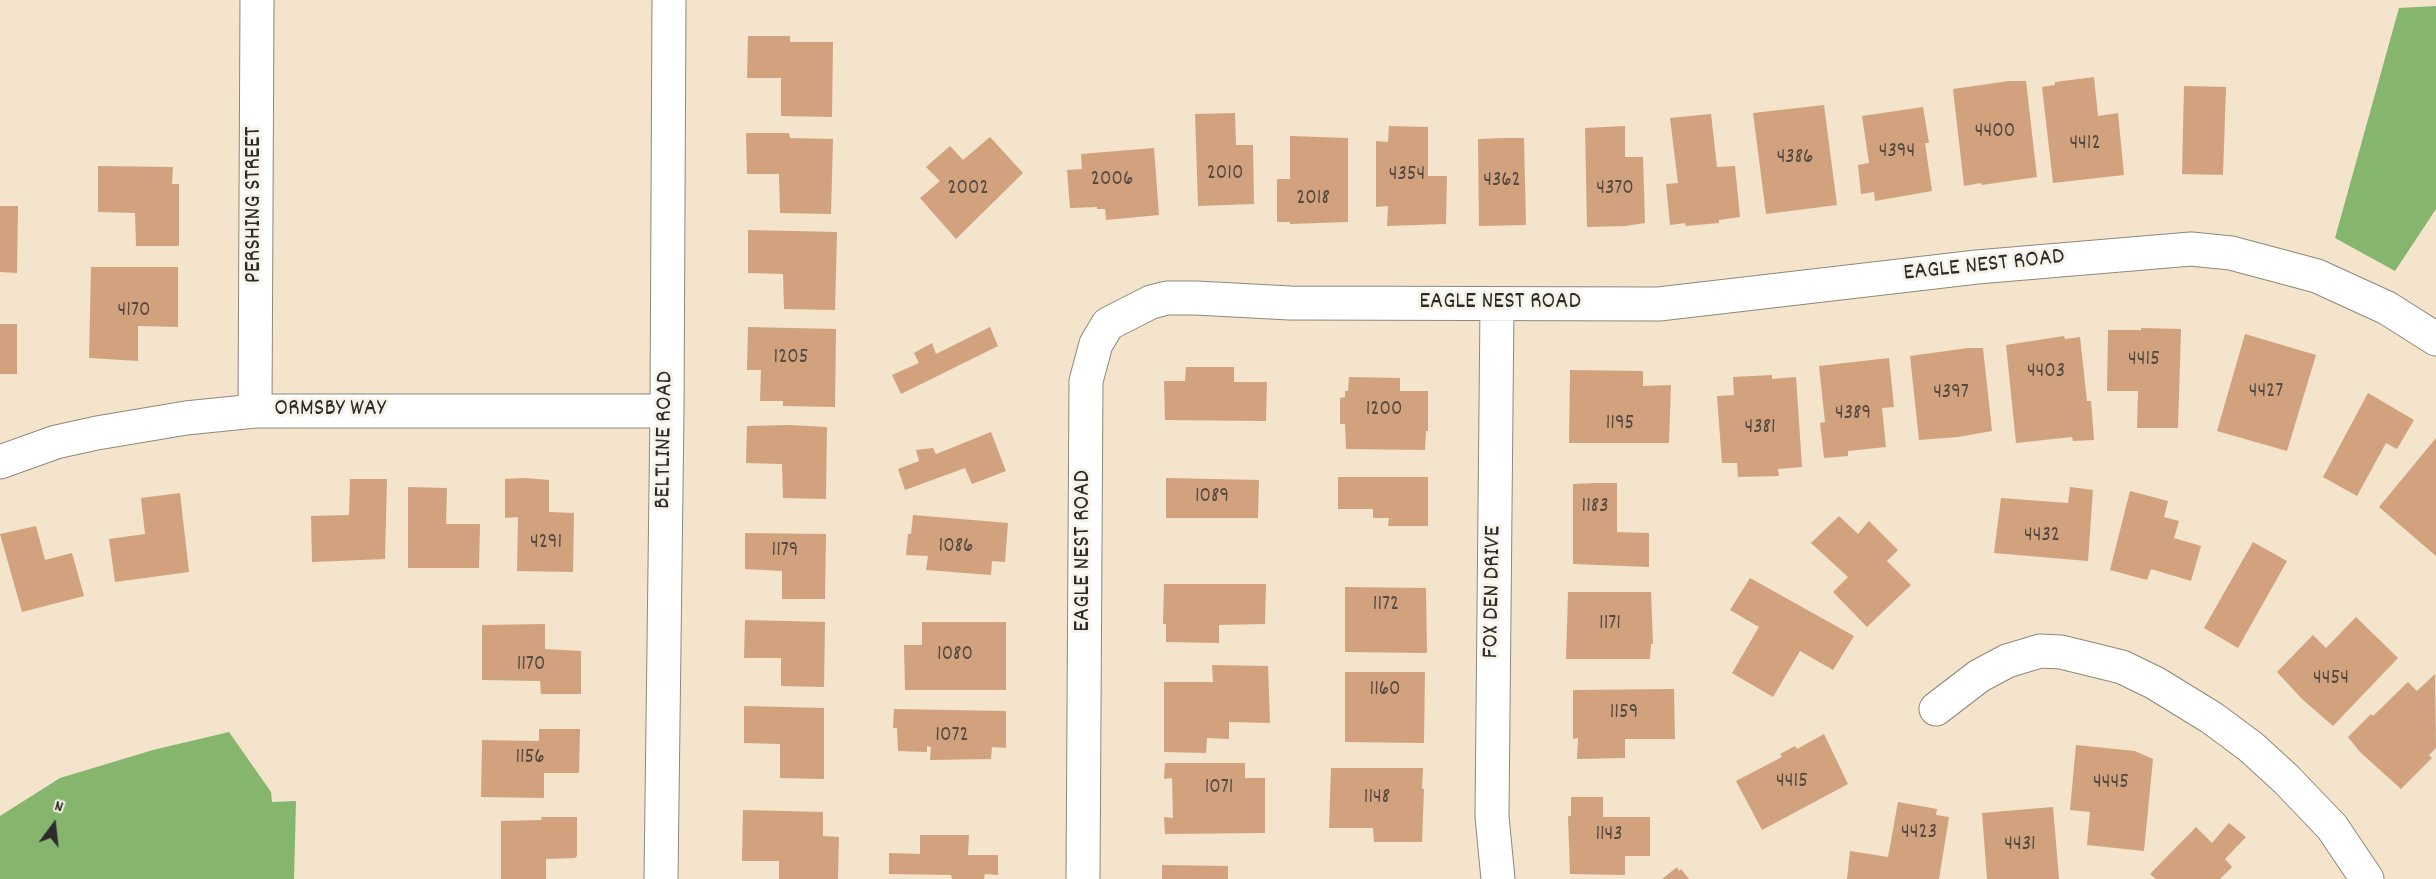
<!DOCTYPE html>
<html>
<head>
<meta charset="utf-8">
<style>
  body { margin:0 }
  #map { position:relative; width:2436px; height:879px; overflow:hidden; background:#f3e4cb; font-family:Dekko,sans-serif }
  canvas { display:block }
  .north { position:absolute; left:24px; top:795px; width:60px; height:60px; -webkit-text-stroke:4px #f7f3e8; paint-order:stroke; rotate:15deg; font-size:16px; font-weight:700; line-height:24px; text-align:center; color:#2b2b2b }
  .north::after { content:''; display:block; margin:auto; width:21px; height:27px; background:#2b2b2b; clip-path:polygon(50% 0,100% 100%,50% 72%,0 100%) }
</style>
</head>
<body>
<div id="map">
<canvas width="2436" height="879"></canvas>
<div class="north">N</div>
</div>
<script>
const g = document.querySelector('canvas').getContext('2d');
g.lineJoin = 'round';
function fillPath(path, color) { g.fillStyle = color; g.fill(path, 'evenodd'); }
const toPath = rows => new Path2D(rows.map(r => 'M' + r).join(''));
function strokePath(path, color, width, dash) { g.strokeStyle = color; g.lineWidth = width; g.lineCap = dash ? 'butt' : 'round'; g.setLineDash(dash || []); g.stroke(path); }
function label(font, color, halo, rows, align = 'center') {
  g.font = font + ' Dekko,sans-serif'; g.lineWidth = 6; g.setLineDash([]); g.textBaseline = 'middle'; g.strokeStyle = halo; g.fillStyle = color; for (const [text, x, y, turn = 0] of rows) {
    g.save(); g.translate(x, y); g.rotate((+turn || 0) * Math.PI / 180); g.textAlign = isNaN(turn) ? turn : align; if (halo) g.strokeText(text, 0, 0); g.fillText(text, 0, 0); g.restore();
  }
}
fillPath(toPath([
  [2436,6,2436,209,2395,271,2335,238,2399,8],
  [229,732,271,792,272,802,296,801,294,879,0,879,0,816,60,778,153,750]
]), '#86b56e');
fillPath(toPath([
  [748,36,790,36,790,42,833,42,832,117,781,116,781,78,747,78],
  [2094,77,2098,116,2118,113,2124,175,2053,183,2042,87,2055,85,2055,82],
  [2009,81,2026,81,2037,177,1982,185,1981,183,1964,186,1953,89],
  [2184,86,2226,87,2223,175,2182,174],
  [1824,105,1837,205,1766,214,1753,113],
  [1923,107,1929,143,1925,143,1932,191,1875,201,1874,192,1861,194,1858,165,1869,163,1862,116],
  [1235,113,1236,145,1253,145,1254,204,1198,206,1195,114],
  [1711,114,1717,167,1735,166,1740,217,1719,220,1719,223,1686,226,1685,223,1670,225,1666,184,1678,183,1670,118],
  [1389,126,1428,127,1428,176,1447,176,1446,224,1387,226,1388,206,1376,207,1376,141,1388,142],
  [1625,126,1625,157,1643,157,1645,223,1625,226,1587,227,1585,128],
  [746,133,789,133,790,138,833,139,831,214,780,213,779,174,747,174],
  [1290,136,1348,138,1348,222,1290,224,1290,222,1277,222,1277,179,1290,179],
  [990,137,1023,173,956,239,920,198,940,181,926,167,950,146,963,160],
  [1502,138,1524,138,1526,225,1479,226,1478,139],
  [1154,148,1159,215,1106,220,1105,209,1097,209,1097,207,1070,208,1067,170,1082,169,1081,154],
  [98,166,173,167,172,184,179,184,179,246,136,246,135,213,98,212],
  [0,206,18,206,17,273,0,272],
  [748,230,837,232,835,310,784,309,783,274,748,273],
  [91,267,178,267,178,327,138,326,138,361,89,358],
  [0,324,17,324,17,374,0,374],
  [748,327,836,329,835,407,783,406,783,401,760,401,761,370,747,370],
  [990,327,998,346,901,394,892,375,919,363,914,353,932,343,936,354],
  [2141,328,2181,329,2178,428,2137,428,2138,391,2107,391,2108,330,2141,330],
  [2245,334,2316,355,2287,451,2217,431],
  [2064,336,2065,339,2080,337,2087,401,2091,401,2094,440,2073,441,2072,437,2016,443,2006,345],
  [1968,348,1983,348,1992,431,1958,437,1919,440,1910,356],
  [1889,358,1894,407,1882,408,1886,447,1848,451,1848,456,1824,458,1820,423,1825,422,1819,366],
  [1186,367,1234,367,1234,382,1267,382,1266,421,1165,420,1164,381,1185,381],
  [1570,370,1643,371,1643,386,1671,385,1669,443,1569,443],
  [1772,375,1772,379,1796,377,1802,467,1778,469,1779,476,1738,477,1737,463,1722,463,1717,396,1734,395,1733,377],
  [1349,377,1400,378,1400,391,1428,391,1428,431,1426,431,1425,450,1346,449,1345,424,1340,424,1340,398,1345,397,1345,391,1348,391],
  [2368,393,2414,420,2397,449,2386,443,2357,496,2323,477],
  [789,425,827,427,826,499,783,498,782,464,746,463,747,426],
  [991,432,1006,471,972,484,965,468,905,490,898,469,919,461,916,450,933,448,936,454],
  [2436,438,2436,556,2379,507],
  [1338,477,1428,477,1428,526,1388,526,1389,518,1373,518,1373,509,1338,509],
  [526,478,549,480,549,512,574,513,573,572,517,571,518,517,505,518,505,479],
  [1166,478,1259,480,1258,518,1166,518],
  [350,479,387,479,385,559,312,562,311,516,349,515],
  [1597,483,1617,483,1617,532,1649,533,1649,567,1573,564,1573,484],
  [408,487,447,488,446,524,480,524,479,568,408,568],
  [2070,487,2093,490,2088,561,1994,553,2001,498,2068,503],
  [2130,491,2168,501,2164,517,2179,521,2174,538,2201,546,2191,581,2151,569,2147,580,2110,570],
  [180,493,189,572,115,582,109,539,145,534,141,498],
  [913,515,1008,523,1005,562,992,561,991,575,926,570,928,556,906,555,908,534,911,534],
  [1839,516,1858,534,1869,521,1898,550,1887,561,1911,585,1867,627,1833,592,1848,577,1811,543],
  [36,526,45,560,72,553,84,596,22,612,0,534],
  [745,533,826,534,825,599,782,599,782,571,745,569],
  [2253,542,2287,561,2238,648,2204,628],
  [1750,578,1854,636,1833,670,1800,651,1773,697,1732,673,1759,627,1730,610],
  [1164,584,1266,584,1265,624,1219,625,1219,643,1166,642,1166,624,1163,624],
  [1345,587,1426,588,1427,653,1345,652],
  [1568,592,1651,592,1653,644,1651,644,1650,659,1566,659],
  [2356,617,2398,658,2333,726,2302,699,2277,672,2313,635,2326,648],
  [745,620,825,622,824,687,781,686,781,658,744,658],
  [922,622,1006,622,1006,690,905,690,904,645,922,645],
  [545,624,545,649,581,651,581,694,541,694,540,681,482,680,482,625],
  [1212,665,1268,666,1270,723,1229,722,1229,739,1207,738,1206,753,1164,752,1164,682,1213,682],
  [1345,672,1425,672,1424,743,1345,742],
  [2435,674,2436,748,2429,755,2432,758,2401,789,2360,752,2348,737,2371,714,2373,716,2408,682,2417,691],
  [1674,689,1675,739,1625,739,1625,758,1577,759,1578,738,1573,739,1573,690],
  [744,706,824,708,824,779,780,778,780,744,744,743],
  [894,709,1006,711,1006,748,992,747,991,759,930,760,931,747,927,746,927,752,898,751,897,728,893,728],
  [539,729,580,729,579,773,544,773,544,798,481,797,482,740,539,741],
  [1824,734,1848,784,1762,830,1736,781,1782,757,1780,754,1795,746,1797,749],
  [2076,745,2135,751,2153,759,2144,851,2087,845,2090,812,2070,810],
  [1165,763,1245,763,1245,778,1265,778,1265,833,1165,834,1164,817,1173,818,1172,778,1164,779],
  [1331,768,1423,768,1422,789,1424,789,1422,842,1374,842,1373,828,1329,828],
  [1571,797,1603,797,1603,817,1650,817,1650,856,1625,856,1625,875,1570,874,1568,816,1571,816],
  [1898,802,1937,809,1936,815,1949,817,1939,879,1847,879,1850,851,1888,857],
  [2053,807,2059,879,1987,879,1982,813],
  [743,810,823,812,823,836,839,837,838,879,779,879,779,861,742,861],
  [541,817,577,817,577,856,575,858,546,859,546,879,501,879,501,821,542,820],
  [2229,823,2246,837,2225,859,2232,867,2220,879,2156,879,2150,874,2196,827,2212,843],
  [920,835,969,835,968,855,998,855,998,875,985,874,984,879,952,879,951,875,889,874,889,853,920,854],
  [1162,865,1228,866,1228,879,1162,879],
  [1677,867,1679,871,1681,869,1689,879,1662,879]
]), '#d1a27d');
const minor = toPath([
  [1497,305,1492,816,1498,879],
  [255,411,257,0],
  [0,462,56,442,97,433,186,418,255,411,667,411],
  [1936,709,1979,676,2007,661,2040,651,2061,652,2122,667,2155,683,2212,718,2251,747,2286,779,2332,827,2367,879],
  [661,879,667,411,669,0],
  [1083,879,1086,381,1096,344,1108,324,1151,302,1167,298,1196,298,1290,303,1659,304,1977,267,2191,249,2231,253,2317,276,2387,308,2436,339]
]);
strokePath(minor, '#8f887b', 35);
strokePath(minor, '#fff', 33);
label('21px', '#544940', null, [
  ["4400",1995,133],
  ["4412",2085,145],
  ["4394",1897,153],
  ["4386",1795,159],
  ["2010",1225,175],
  ["4354",1407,176],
  ["2006",1112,181],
  ["4362",1502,182],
  ["2002",968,190],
  ["4370",1615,190],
  ["2018",1313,200],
  ["4170",134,312],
  ["1205",791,359],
  ["4415",2144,361],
  ["4403",2046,373],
  ["4427",2266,393],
  ["4397",1951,394],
  ["1200",1384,411],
  ["4389",1853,415],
  ["1195",1620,425],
  ["4381",1760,429],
  ["1089",1212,498],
  ["1183",1595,508],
  ["4432",2042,537],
  ["4291",546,544],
  ["1086",956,548],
  ["1179",785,552],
  ["1172",1386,606],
  ["1171",1610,625],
  ["1080",955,656],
  ["1170",531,666],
  ["4454",2331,680],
  ["1160",1385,691],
  ["1159",1624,714],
  ["1072",952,737],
  ["1156",530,759],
  ["4415",1792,783],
  ["4445",2111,784],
  ["1071",1219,789],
  ["1148",1377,799],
  ["4423",1919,834],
  ["1143",1609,836],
  ["4431",2020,846]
]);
label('24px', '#2b2b2b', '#f7f3e8', [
  ["PERSHING STREET",256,205,-90],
  ["EAGLE NEST ROAD",1984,267,-6],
  ["EAGLE NEST ROAD",1500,304],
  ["ORMSBY WAY",330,411],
  ["BELTLINE ROAD",666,440,-89],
  ["EAGLE NEST ROAD",1085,551,-90],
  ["FOX DEN DRIVE",1494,592,-89]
]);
</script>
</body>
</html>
